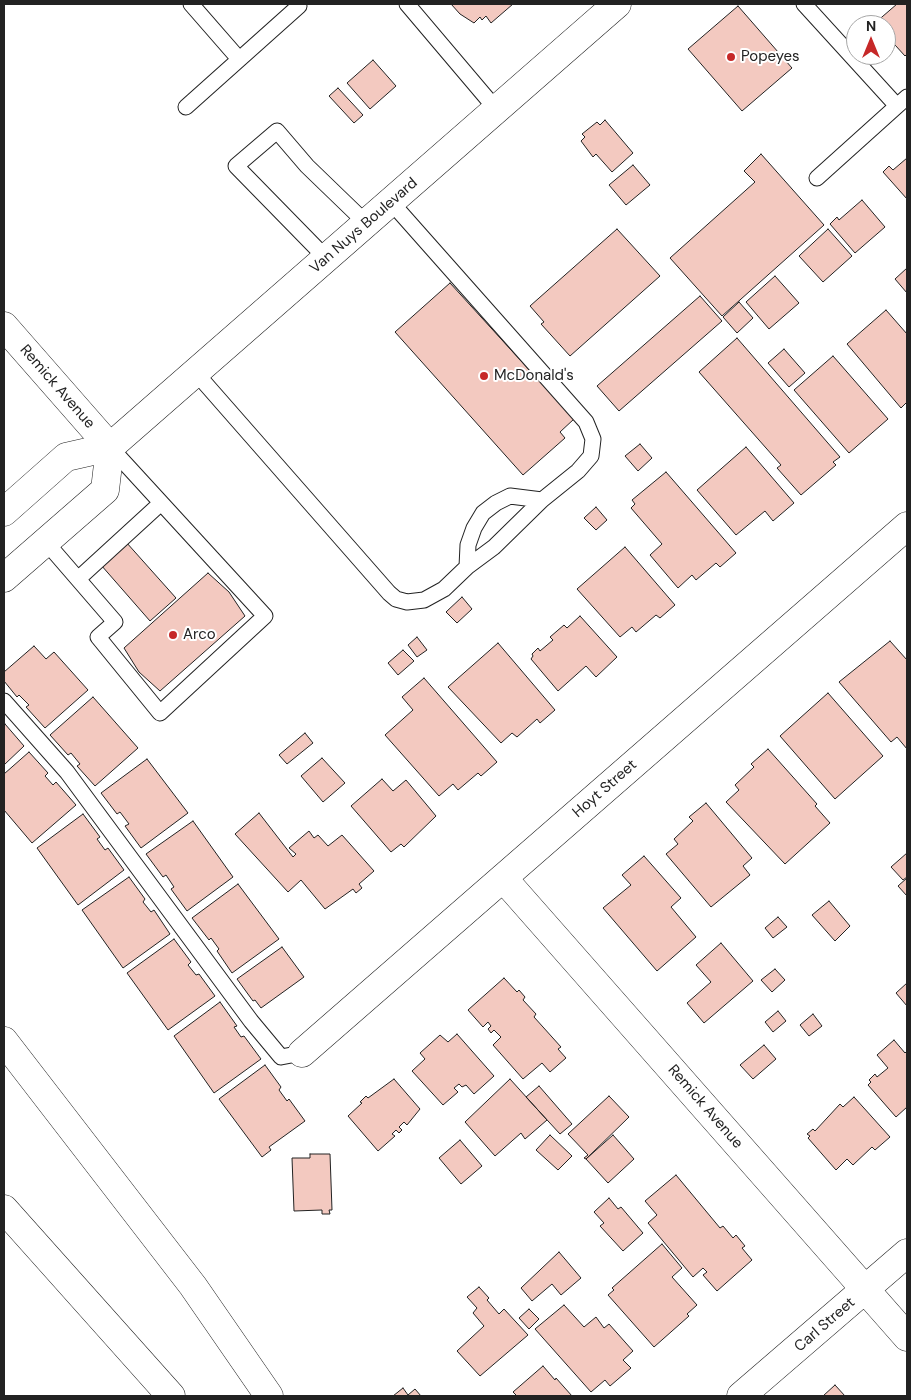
<!DOCTYPE html>
<html>
<head>
<meta charset="utf-8">
<style>
  body { margin:0 }
  #map { position:relative; width:911px; height:1400px; overflow:hidden; background:#fff; font-family:"DM Sans",sans-serif }
  canvas { display:block }
  .frame { position:absolute; inset:0; border:5px solid #222; pointer-events:none }
  .north { position:absolute; left:846px; top:15px; width:50px; height:50px; box-sizing:border-box; background:#fff; border:1px solid #a7a7a7; border-radius:50%; rotate:0deg; font-size:14px; font-weight:700; line-height:20px; text-align:center; color:#222 }
  .north::after { content:''; display:block; margin:auto; width:18px; height:22px; background:#c62828; clip-path:polygon(50% 0,100% 100%,50% 72%,0 100%) }
</style>
</head>
<body>
<div id="map">
<canvas width="911" height="1400"></canvas>
<div class="frame"></div>
<div class="north">N</div>
</div>
<script>
const g = document.querySelector('canvas').getContext('2d');
g.lineJoin = 'round';
function fillPath(path, color) { g.fillStyle = color; g.fill(path, 'evenodd'); }
const toPath = rows => new Path2D(rows.map(r => 'M' + r).join(''));
function strokePath(path, color, width, dash) { g.strokeStyle = color; g.lineWidth = width; g.lineCap = dash ? 'butt' : 'round'; g.setLineDash(dash || []); g.stroke(path); }
function label(font, color, halo, rows, align = 'center') {
  g.font = font + ' "DM Sans",sans-serif'; g.lineWidth = 4; g.setLineDash([]); g.textBaseline = 'middle'; g.strokeStyle = halo; g.fillStyle = color; for (const [text, x, y, turn = 0] of rows) {
    g.save(); g.translate(x, y); g.rotate((+turn || 0) * Math.PI / 180); g.textAlign = isNaN(turn) ? turn : align; if (halo) g.strokeText(text, 0, 0); g.fillText(text, 0, 0); g.restore();
  }
}
const building = toPath([
  [451,4,513,4,491,23,486,16,482,20,480,17,474,23,460,14,451,4],
  [897,4,907,4,907,54,905,56,886,35,886,25,878,25,875,23,897,4],
  [738,6,792,68,742,111,688,49,738,6],
  [373,60,396,86,370,109,347,83,373,60],
  [338,88,363,115,354,123,329,96,338,88],
  [605,120,633,153,612,172,596,154,593,157,581,141,585,137,582,134,597,122,600,125,605,120],
  [761,154,824,225,722,316,670,258,755,182,744,171,761,154],
  [907,158,907,199,883,172,889,166,893,170,907,158],
  [633,165,650,185,626,205,609,185,633,165],
  [862,200,885,227,855,253,830,224,837,217,839,220,862,200],
  [617,229,660,276,570,356,541,324,544,322,530,306,617,229],
  [828,229,852,256,823,282,799,256,828,229],
  [907,268,907,293,895,279,907,268],
  [775,276,799,303,769,329,746,302,775,276],
  [450,283,574,419,560,432,565,438,523,475,395,332,450,283],
  [700,296,722,321,619,411,597,386,700,296],
  [739,302,753,318,737,333,723,317,739,302],
  [886,310,907,334,907,402,901,408,847,344,886,310],
  [737,338,840,457,833,462,836,465,801,495,777,468,781,465,699,372,737,338],
  [784,349,805,373,789,387,768,363,784,349],
  [833,356,888,419,849,453,794,390,833,356],
  [640,444,652,458,638,471,625,456,640,444],
  [746,447,794,503,773,521,765,511,736,535,697,490,746,447],
  [666,472,736,553,720,567,716,563,696,580,692,575,678,588,650,555,662,544,631,508,635,504,632,500,666,472],
  [596,507,607,520,596,530,584,518,596,507],
  [126,542,176,598,150,621,101,565,126,542],
  [625,547,675,605,660,618,656,615,636,632,632,627,620,637,577,589,625,547],
  [208,573,229,592,245,616,160,691,139,672,124,648,208,573],
  [462,597,472,609,457,623,446,612,462,597],
  [580,616,617,657,596,677,586,666,558,691,531,659,533,656,532,654,538,648,540,651,553,640,550,637,564,625,567,628,580,616],
  [417,637,427,650,417,657,408,645,417,637],
  [890,641,907,660,907,749,897,737,891,742,839,682,890,641],
  [498,643,555,710,540,723,537,719,517,737,512,733,501,743,448,687,498,643],
  [34,646,46,659,54,652,88,690,45,728,26,707,29,705,19,695,17,697,4,681,4,672,34,646],
  [403,650,414,661,398,675,388,663,403,650],
  [424,678,497,762,481,776,478,773,458,790,453,784,439,796,385,735,413,710,402,697,424,678],
  [828,693,883,756,835,799,780,736,828,693],
  [93,697,138,748,95,786,77,766,80,764,71,753,68,755,50,735,93,697],
  [5,724,24,746,4,765,4,726,5,724],
  [305,733,313,743,287,764,279,755,305,733],
  [768,749,817,804,815,806,830,823,785,864,726,802,739,790,735,785,754,767,751,764,768,749],
  [29,752,48,773,45,776,53,785,56,782,76,805,32,843,4,810,4,774,29,752],
  [322,758,345,783,323,802,301,776,322,758],
  [147,759,188,813,141,848,125,826,129,824,120,812,117,814,101,793,147,759],
  [382,779,393,791,406,780,436,816,404,847,401,844,391,852,351,806,382,779],
  [706,803,752,858,743,866,750,875,711,907,666,854,678,844,674,839,693,821,689,817,706,803],
  [259,813,293,857,296,854,289,848,309,831,314,838,318,835,328,846,342,835,374,871,359,884,362,888,356,893,353,889,325,909,301,880,288,892,235,834,259,813],
  [83,814,100,837,97,839,105,850,108,848,124,870,78,905,37,848,83,814],
  [193,821,233,877,187,911,171,889,174,887,166,875,163,877,146,854,193,821],
  [907,853,907,877,903,880,891,867,907,853],
  [644,856,681,898,671,907,696,937,657,971,603,908,631,885,622,875,644,856],
  [129,877,145,899,143,902,151,912,154,910,170,934,123,968,82,910,129,877],
  [907,878,907,896,898,886,907,878],
  [238,884,279,939,232,973,217,951,219,949,211,938,209,940,192,918,238,884],
  [829,901,850,926,835,941,812,915,829,901],
  [778,917,787,927,773,938,765,928,778,917],
  [174,939,191,962,188,965,196,975,199,974,215,996,168,1030,127,973,174,939],
  [721,943,753,981,704,1023,687,1003,711,982,696,965,721,943],
  [282,947,304,977,261,1008,255,1000,253,1001,237,979,282,947],
  [775,969,785,980,772,992,761,980,775,969],
  [504,978,517,992,519,990,525,997,523,1000,536,1014,534,1017,561,1047,558,1049,566,1058,550,1072,542,1063,523,1079,493,1045,501,1037,494,1030,491,1033,488,1029,491,1026,488,1022,483,1027,468,1010,504,978],
  [907,983,907,1006,896,993,907,983],
  [220,1002,237,1026,234,1027,241,1037,244,1036,261,1059,214,1093,174,1036,220,1002],
  [778,1011,786,1021,773,1032,765,1022,778,1011],
  [813,1014,822,1026,809,1036,800,1025,813,1014],
  [457,1034,494,1076,474,1094,466,1085,462,1087,459,1084,454,1088,458,1092,443,1105,412,1071,425,1059,420,1053,440,1035,448,1042,457,1034],
  [894,1040,905,1053,907,1051,907,1107,896,1117,868,1085,871,1082,869,1080,875,1074,877,1077,888,1068,877,1055,894,1040],
  [764,1045,776,1059,753,1079,740,1065,764,1045],
  [265,1065,281,1087,279,1090,287,1101,289,1099,305,1121,269,1147,271,1150,262,1157,219,1099,265,1065],
  [394,1079,420,1109,407,1125,404,1122,399,1127,402,1130,399,1133,396,1130,392,1134,395,1136,378,1151,348,1116,362,1103,360,1102,366,1096,368,1098,394,1079],
  [510,1079,547,1120,525,1139,521,1133,495,1156,465,1122,510,1079],
  [539,1086,572,1124,560,1134,526,1097,539,1086],
  [609,1096,629,1117,586,1159,584,1158,588,1155,568,1134,609,1096],
  [854,1097,890,1137,875,1150,872,1147,853,1165,847,1159,836,1170,808,1138,810,1136,807,1134,813,1129,815,1131,840,1104,843,1107,854,1097],
  [550,1135,572,1156,558,1170,536,1150,550,1135],
  [613,1135,634,1159,608,1183,586,1159,613,1135],
  [460,1140,482,1166,461,1184,439,1158,460,1140],
  [310,1154,330,1154,332,1210,329,1210,330,1214,322,1214,322,1210,294,1211,292,1158,310,1158,310,1154],
  [676,1175,720,1228,723,1226,733,1238,736,1235,745,1246,742,1248,752,1260,717,1291,703,1275,707,1272,703,1268,693,1277,648,1223,657,1215,645,1201,676,1175],
  [609,1198,618,1209,621,1207,643,1233,623,1251,600,1226,604,1223,594,1212,609,1198],
  [662,1244,682,1268,672,1277,697,1305,687,1314,689,1316,654,1347,608,1295,614,1290,612,1288,662,1244],
  [559,1252,581,1278,561,1295,552,1284,532,1301,521,1288,559,1252],
  [479,1287,489,1298,487,1300,499,1314,504,1309,528,1335,480,1376,457,1351,484,1326,473,1313,477,1308,467,1297,479,1287],
  [564,1305,584,1327,596,1317,604,1328,609,1324,633,1351,623,1360,631,1368,610,1386,605,1380,591,1392,535,1329,564,1305],
  [529,1309,539,1319,529,1329,519,1318,529,1309],
  [543,1366,555,1380,556,1378,572,1396,517,1396,513,1392,543,1366],
  [835,1385,845,1396,823,1396,835,1385],
  [403,1388,408,1395,415,1389,421,1396,393,1396,403,1388]
]);
fillPath(building, '#f3c9c0');
strokePath(building, '#222', 1);
const lane = toPath([
  [191,4,239,59],
  [407,4,496,109],
  [804,4,897,106,907,97],
  [186,107,299,6,297,4],
  [817,178,897,106],
  [326,258,236,166,277,131,307,166,366,223],
  [196,373,389,593,396,599,407,602,424,600,444,589,467,567,494,547,542,500,578,471,591,456,593,439,586,422,391,202],
  [45,541,115,622,98,637,160,713,265,616,110,447],
  [467,567,468,545,474,528,483,513,496,503,510,496,542,500],
  [78,579,161,503],
  [4,701,67,772,251,1021,281,1057,302,1053]
]);
const street = toPath([
  [4,326,110,447],
  [503,878,907,1337],
  [302,1053,907,526],
  [741,1396,907,1253]
]);
const primary = toPath([
  [4,512,66,457,110,447,617,4],
  [4,578,105,490,110,447]
]);
const highway = toPath([
  [4,1041,193,1286,269,1396],
  [4,1209,171,1396]
]);
strokePath(lane, '#222', 17);
strokePath(street, '#222', 29);
strokePath(primary, '#222', 29);
strokePath(highway, '#222', 29);
strokePath(lane, '#fff', 15);
strokePath(street, '#fff', 28);
strokePath(primary, '#fff', 28);
strokePath(highway, '#fff', 28);
for (const [x, y, r, color] of [
  [731,57,5,"#c62828"],
  [484,376,5,"#c62828"],
  [173,635,5,"#c62828"]
]) { const dot = new Path2D(); dot.arc(x, y, r, 0, 2 * Math.PI); g.fillStyle = color; g.fill(dot); strokePath(dot, '#fff', 2); }
label('15px', '#222', '#fff', [
  ["Popeyes",741,57],
  ["McDonald's",494,376],
  ["Arco",183,635]
], 'left');
label('15px', '#222', '#fff', [
  ["Van Nuys Boulevard",364,226,-41],
  ["Remick Avenue",57,387,49],
  ["Hoyt Street",605,789,-41],
  ["Remick Avenue",705,1107,49],
  ["Carl Street",825,1325,-41]
]);
</script>
</body>
</html>
